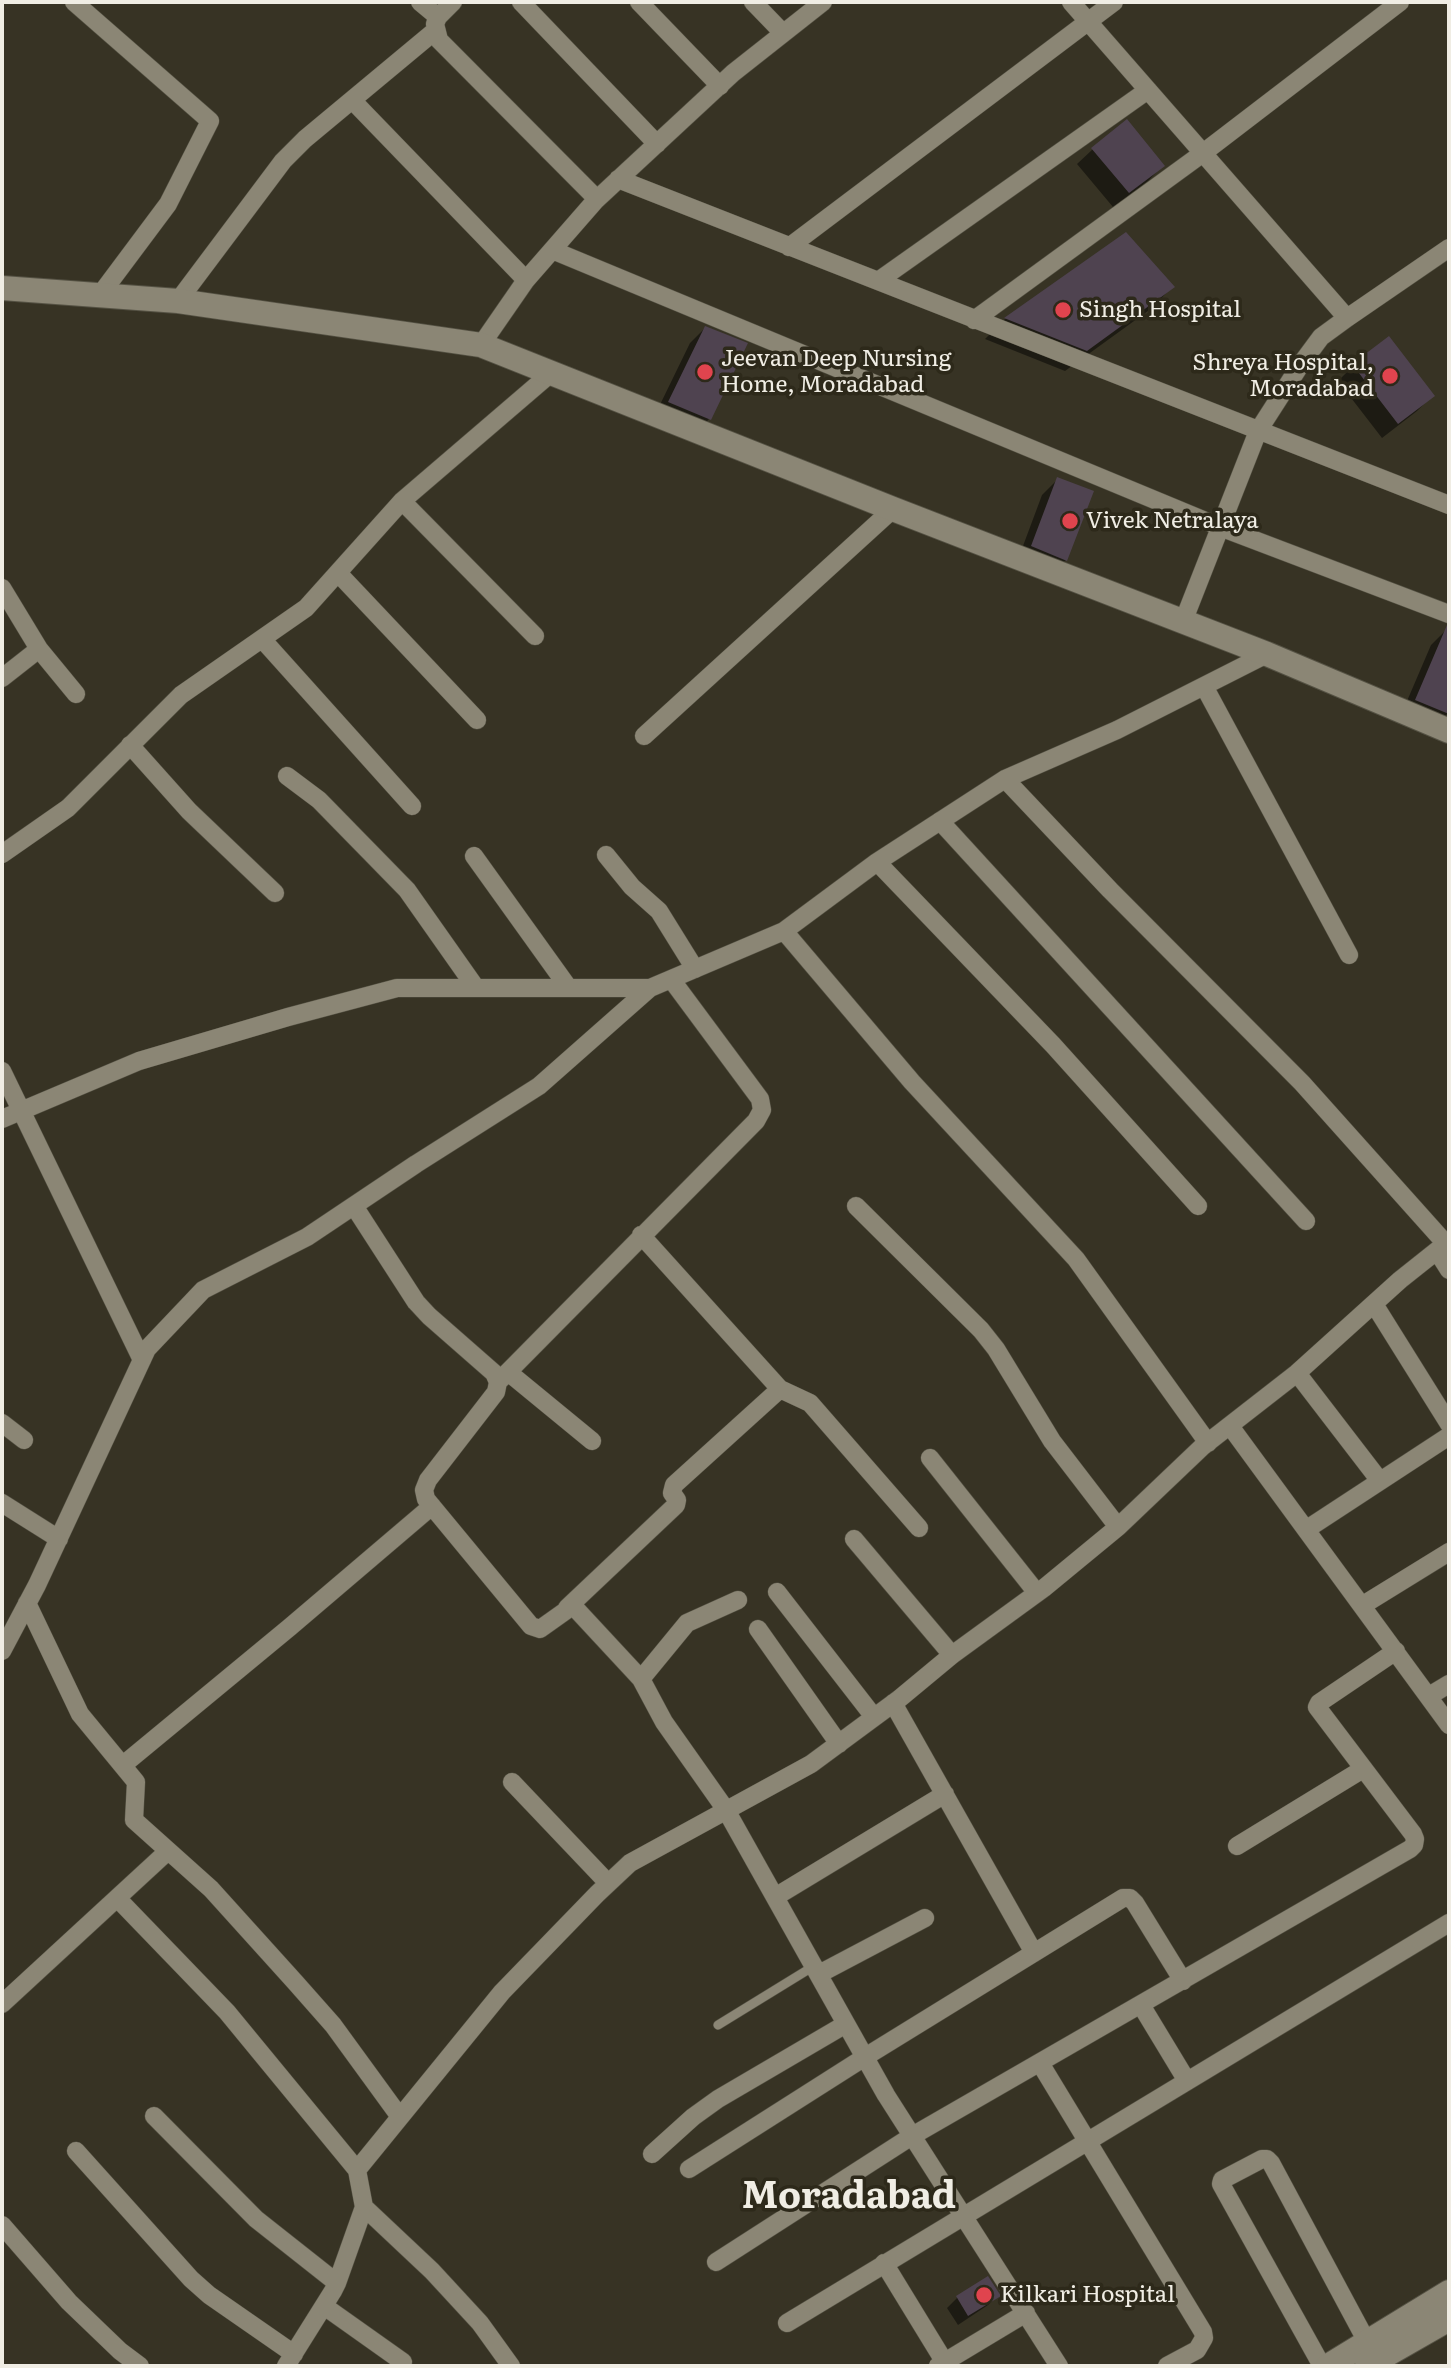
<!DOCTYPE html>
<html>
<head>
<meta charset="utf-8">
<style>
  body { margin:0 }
  #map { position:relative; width:1451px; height:2368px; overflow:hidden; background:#373324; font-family:Literata,serif }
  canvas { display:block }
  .frame { position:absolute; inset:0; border:4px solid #f0ede4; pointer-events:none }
</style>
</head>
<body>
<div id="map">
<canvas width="1451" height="2368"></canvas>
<div class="frame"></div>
</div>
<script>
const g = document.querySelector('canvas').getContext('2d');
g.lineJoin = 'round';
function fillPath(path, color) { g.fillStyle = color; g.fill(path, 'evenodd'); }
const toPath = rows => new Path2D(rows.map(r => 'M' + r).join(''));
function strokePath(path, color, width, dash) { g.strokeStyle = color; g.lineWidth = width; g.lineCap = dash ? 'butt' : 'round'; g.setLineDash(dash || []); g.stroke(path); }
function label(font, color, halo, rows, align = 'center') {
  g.font = font + ' Literata,serif'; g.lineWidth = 7; g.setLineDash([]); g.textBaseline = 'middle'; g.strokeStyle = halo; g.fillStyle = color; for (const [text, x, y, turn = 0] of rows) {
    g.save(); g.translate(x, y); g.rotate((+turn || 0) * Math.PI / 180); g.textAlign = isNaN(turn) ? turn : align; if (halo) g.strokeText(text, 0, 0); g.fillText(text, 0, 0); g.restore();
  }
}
fillPath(toPath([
  [1093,149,1163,165,1148,181,1113,207,1077,164],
  [1126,234,1172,287,1152,308,1065,371,985,339,1005,319],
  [705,328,745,344,709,419,694,435,654,417,690,343],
  [1353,366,1433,395,1417,411,1382,438,1338,381],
  [1058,479,1066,560,1050,575,1017,562,1042,495],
  [1446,630,1449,631,1449,712,1433,729,1401,715,1431,645],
  [987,2278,998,2295,988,2305,958,2325,947,2308,957,2298]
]), '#0007');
fillPath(toPath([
  [1127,119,1165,166,1129,193,1091,148],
  [1126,232,1175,287,1087,351,1004,318],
  [705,326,748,343,711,420,668,402],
  [1389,336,1435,396,1398,424,1352,364],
  [1057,477,1094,491,1067,561,1031,546],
  [1447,625,1449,625,1449,714,1415,700],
  [988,2276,1001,2296,968,2316,956,2296]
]), '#4f4350');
const lane = toPath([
  [718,2025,814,1966]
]);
const street = toPath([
  [74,2,210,121,168,204,100,295],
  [420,2,438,17],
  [453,2,438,17,435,24,439,40,597,199],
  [521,2,657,144],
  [639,2,720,86],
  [753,2,783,33],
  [1071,2,1347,318],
  [352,100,526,280],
  [618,179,1449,505],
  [789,247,1114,2],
  [552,250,1220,527,1449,614],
  [878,281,1148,90],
  [178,301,283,161,305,139,436,30],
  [974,320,1203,153,1400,2],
  [481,345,526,280,595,201,733,73,823,2],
  [402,501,535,636],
  [338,573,477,720],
  [2,588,39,649,76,694],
  [1183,622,1258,431,1301,364,1321,337,1347,318,1449,248],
  [262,639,412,806],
  [2,678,39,649],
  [1204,686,1349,955],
  [644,736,893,509],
  [130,745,189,811,275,893],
  [287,776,319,800,407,890,476,988],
  [1005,779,1110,890,1302,1083,1446,1244],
  [940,821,1306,1221],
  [2,854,68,808,181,695,306,608,402,501,550,374],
  [606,855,632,887,659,911,695,969],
  [474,856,568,987],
  [877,862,1053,1045,1198,1206],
  [784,931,912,1082,1076,1259,1208,1443],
  [2,1071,142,1360],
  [2,1119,139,1061,288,1017,397,988,650,988],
  [354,1206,416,1302,429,1316,494,1373,498,1382,496,1392,428,1480,424,1490,426,1499,531,1626,540,1629,571,1607,576,1609,641,1679,664,1722,726,1810,886,2095,1059,2366],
  [856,1206,981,1330,996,1349,1052,1441,1118,1527],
  [641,1235,780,1389,810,1403,919,1528],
  [1437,1251,1449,1270],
  [1374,1304,1449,1424],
  [508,1372,592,1441],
  [1297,1373,1380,1481],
  [498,1382,756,1121,762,1110,760,1099,671,979],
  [2,1423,24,1440],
  [1230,1426,1449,1725],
  [930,1458,1037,1593],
  [2,1503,59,1539],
  [1307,1529,1449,1436],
  [854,1539,952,1655],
  [777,1592,874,1717],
  [27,1603,80,1714,136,1782,134,1820,211,1889,295,1982,333,2025,400,2117],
  [1363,1605,1449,1552],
  [567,1608,676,1505,677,1500,672,1493,674,1485,780,1389],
  [758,1629,839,1744],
  [2,1651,37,1585,147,1349,203,1290,307,1237,416,1164,539,1086,650,988,784,931,877,862,1005,779,1117,730,1267,654],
  [641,1679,687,1623,738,1600],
  [1429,1696,1449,1684],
  [893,1703,1034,1953],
  [123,1765,290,1627,432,1506],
  [512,1782,608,1883],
  [1237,1846,1363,1769],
  [775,1897,945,1794],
  [117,1898,227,2012,357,2170],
  [819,1974,925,1918],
  [2,2004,168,1851],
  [1141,2005,1187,2081],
  [1040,2063,1203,2332,1204,2338,1197,2350,1167,2366],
  [154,2116,256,2219,337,2283],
  [76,2151,191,2279,209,2295,294,2354],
  [652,2154,693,2117,718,2099,846,2024],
  [689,2169,865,2057,1123,1898,1130,1898,1135,1903,1183,1981],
  [364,2207,432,2271,480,2323,511,2366],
  [2,2225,69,2302,120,2351,140,2366],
  [716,2262,912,2136,1410,1849,1414,1845,1415,1839,1413,1834,1317,1707,1319,1703,1396,1651],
  [884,2263,947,2366],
  [324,2306,403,2362],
  [787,2323,1449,1923],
  [286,2366,333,2291,337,2283,364,2207,357,2170,502,1992,597,1894,630,1863,811,1764,899,1699,952,1655,1044,1588,1118,1527,1202,1447,1297,1373,1400,1280,1449,1241],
  [938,2366,1026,2313],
  [1322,2366,1221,2184,1222,2180,1262,2159,1267,2159,1271,2163,1367,2342]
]);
const secondary = toPath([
  [2,288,178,301,481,345,893,509,1267,654,1449,731],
  [1328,2366,1449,2292],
  [1367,2366,1449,2319]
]);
strokePath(lane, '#555244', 10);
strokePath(street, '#555244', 19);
strokePath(secondary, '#555244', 26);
strokePath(lane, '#8b8675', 9);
strokePath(street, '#8b8675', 18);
strokePath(secondary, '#8b8675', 24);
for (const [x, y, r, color] of [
  [1063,310,9,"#e0444e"],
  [705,372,9,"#e0444e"],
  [1390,376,9,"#e0444e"],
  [1070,521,9,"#e0444e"],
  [984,2295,9,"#e0444e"]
]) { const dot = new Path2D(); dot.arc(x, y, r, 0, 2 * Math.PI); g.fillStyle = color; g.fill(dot); strokePath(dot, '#2d291a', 2.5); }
label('23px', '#f0ede4', '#2d291a', [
  ["Singh Hospital",1079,310],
  ["Jeevan Deep Nursing",721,359],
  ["Home, Moradabad",721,385],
  ["Shreya Hospital,",1374,363,"right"],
  ["Moradabad",1374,389,"right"],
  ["Vivek Netralaya",1086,521],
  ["Kilkari Hospital",1000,2295]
], 'left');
label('bold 37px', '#f0ede4', '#2d291a', [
  ["Moradabad",849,2197]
]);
</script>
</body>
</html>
